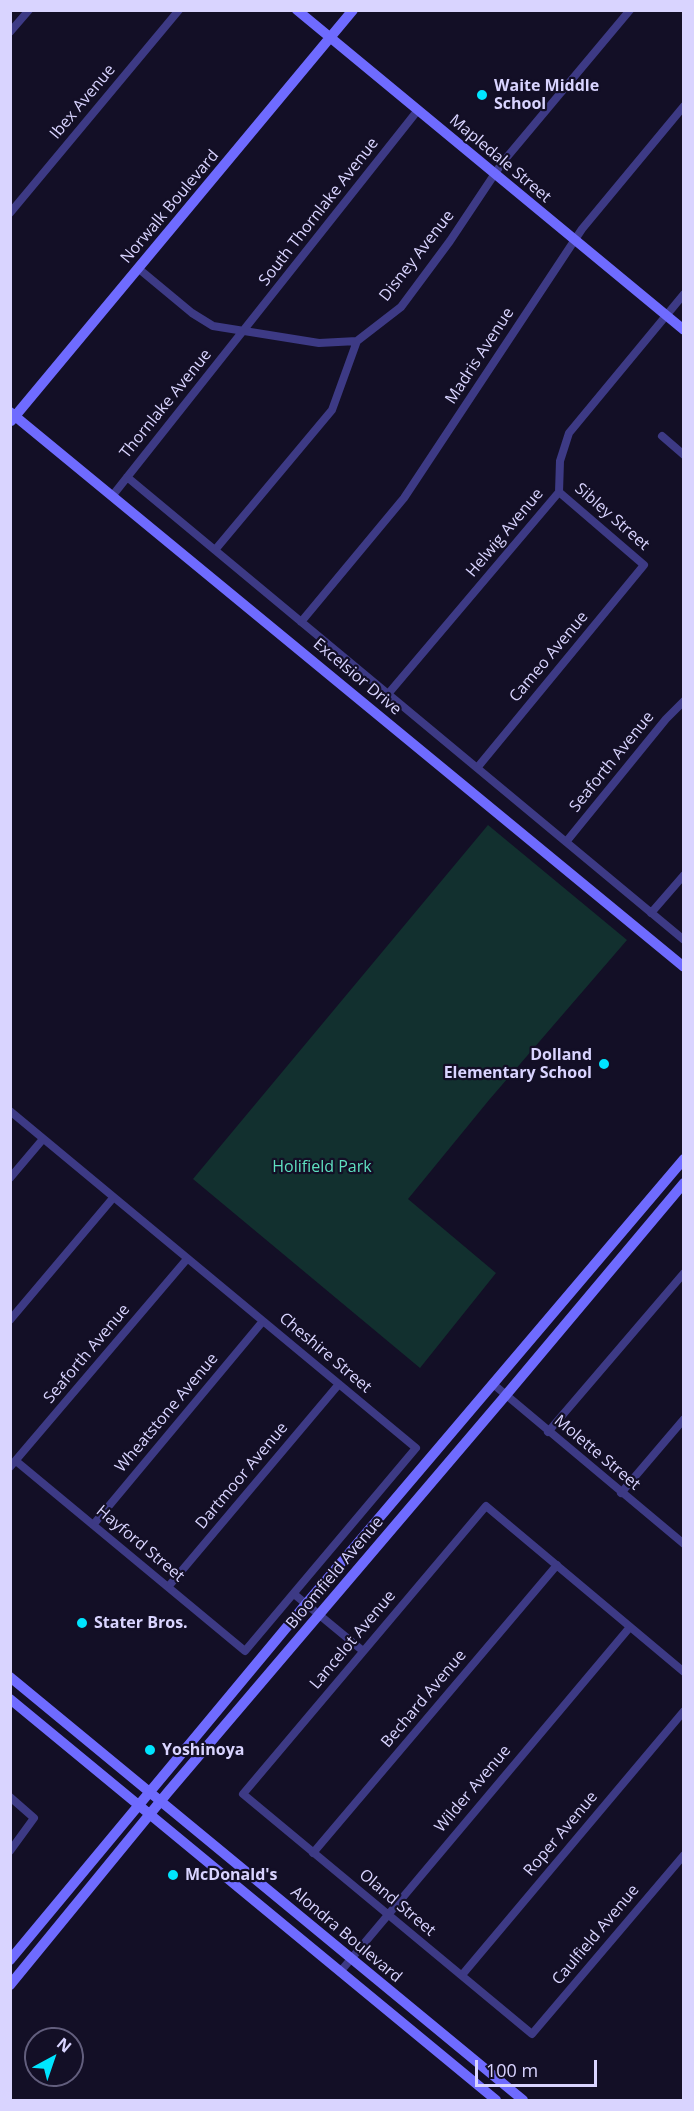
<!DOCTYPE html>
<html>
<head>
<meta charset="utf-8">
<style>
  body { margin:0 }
  #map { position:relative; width:694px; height:2111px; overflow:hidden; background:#130f26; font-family:"Open Sans",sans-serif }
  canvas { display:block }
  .frame { position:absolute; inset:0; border:12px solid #d9d4ff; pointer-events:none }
  .north { position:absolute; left:24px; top:2027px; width:60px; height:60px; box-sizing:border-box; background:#130f26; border:2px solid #625e7d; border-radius:50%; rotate:40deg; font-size:16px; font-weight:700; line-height:24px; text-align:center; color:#d9d4ff }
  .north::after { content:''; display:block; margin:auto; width:21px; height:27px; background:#00e5ff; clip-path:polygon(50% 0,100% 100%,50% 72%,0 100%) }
  .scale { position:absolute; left:475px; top:2060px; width:122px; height:27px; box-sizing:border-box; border:3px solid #d9d4ff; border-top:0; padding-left:8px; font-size:18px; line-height:21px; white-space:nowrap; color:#d9d4ff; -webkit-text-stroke:4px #130f26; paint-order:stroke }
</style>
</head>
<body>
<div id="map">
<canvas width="694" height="2111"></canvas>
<div class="frame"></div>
<div class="north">N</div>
<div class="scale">100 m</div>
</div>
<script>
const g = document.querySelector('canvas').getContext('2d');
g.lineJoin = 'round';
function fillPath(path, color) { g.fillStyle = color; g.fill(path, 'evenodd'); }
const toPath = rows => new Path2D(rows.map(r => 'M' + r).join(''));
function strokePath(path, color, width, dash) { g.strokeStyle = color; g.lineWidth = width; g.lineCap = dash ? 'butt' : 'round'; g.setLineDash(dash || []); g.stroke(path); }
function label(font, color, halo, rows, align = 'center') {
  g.font = font + ' "Open Sans",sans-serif'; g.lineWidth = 4.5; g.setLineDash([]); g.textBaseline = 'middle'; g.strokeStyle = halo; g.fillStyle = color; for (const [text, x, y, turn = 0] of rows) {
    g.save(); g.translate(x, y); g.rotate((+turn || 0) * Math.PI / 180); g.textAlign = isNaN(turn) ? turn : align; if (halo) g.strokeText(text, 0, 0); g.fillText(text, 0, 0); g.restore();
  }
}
fillPath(toPath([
  [488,825,627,940,489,1100,408,1199,496,1273,420,1368,193,1179]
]), '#12302f');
strokePath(toPath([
  [10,32,29,10],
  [10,213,179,10],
  [139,269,192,313,213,326,319,343,357,341],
  [662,436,684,455],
  [127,477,684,940],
  [113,495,418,110],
  [215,550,332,410,357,341,401,307,450,241,502,163,630,10],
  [301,622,404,498,582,229,684,106],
  [388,694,559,492,560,461,569,433,684,294],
  [477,768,644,565,559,492],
  [566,842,666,719,684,701],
  [651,913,684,875],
  [10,1111,416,1448,245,1651,16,1461],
  [10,1178,43,1139],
  [10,1320,113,1198],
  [493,1384,684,1544],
  [548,1432,684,1273],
  [10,1467,187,1259],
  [621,1493,684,1419],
  [93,1525,263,1321],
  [168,1587,339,1384],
  [294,1594,363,1651],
  [684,1672,486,1506,243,1794,532,2034,684,1855],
  [10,1797,34,1818,10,1851],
  [313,1853,557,1565],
  [340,1972,630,1627],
  [462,1975,684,1711]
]), '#3d3a85', 8);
strokePath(toPath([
  [297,10,684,330],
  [10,412,684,967],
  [11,421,353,10],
  [10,1677,523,2100],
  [10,1699,496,2100],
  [10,1960,306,1604,684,1159],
  [10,1985,168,1792,506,1395,684,1183]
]), '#6f6bff', 10);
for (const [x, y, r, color] of [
  [482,95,6,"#00e5ff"],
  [604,1064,6,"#00e5ff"],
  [82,1623,6,"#00e5ff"],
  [150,1750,6,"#00e5ff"],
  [173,1875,6,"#00e5ff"]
]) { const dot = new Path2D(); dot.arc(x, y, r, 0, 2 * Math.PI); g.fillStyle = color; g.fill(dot); strokePath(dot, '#130f26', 2); }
label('bold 16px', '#d9d4ff', '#130f26', [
  ["Waite Middle",494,86],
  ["School",494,104],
  ["Dolland",592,1055,"right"],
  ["Elementary School",592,1073,"right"],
  ["Stater Bros.",94,1623],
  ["Yoshinoya",162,1750],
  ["McDonald's",185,1875]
], 'left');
label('16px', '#d9d4ff', '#130f26', [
  ["Ibex Avenue",83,102,-50],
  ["Mapledale Street",500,159,40],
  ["Norwalk Boulevard",170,207,-50],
  ["South Thornlake Avenue",319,212,-52],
  ["Disney Avenue",417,256,-52],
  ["Madris Avenue",480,356,-57],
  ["Thornlake Avenue",166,404,-51],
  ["Sibley Street",612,517,41],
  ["Helwig Avenue",505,533,-50],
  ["Cameo Avenue",549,657,-50],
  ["Excelsior Drive",357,677,40],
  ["Seaforth Avenue",612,762,-51],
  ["Cheshire Street",325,1353,40],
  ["Seaforth Avenue",87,1354,-50],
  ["Wheatstone Avenue",167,1413,-50],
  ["Molette Street",597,1453,40],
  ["Dartmoor Avenue",242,1476,-50],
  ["Hayford Street",140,1544,40],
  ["Bloomfield Avenue",335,1573,-50],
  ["Lancelot Avenue",353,1640,-50],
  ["Bechard Avenue",424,1699,-50],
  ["Wilder Avenue",473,1789,-50],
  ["Roper Avenue",561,1834,-50],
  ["Oland Street",397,1903,40],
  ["Alondra Boulevard",346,1935,40],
  ["Caulfield Avenue",596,1935,-50]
]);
label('16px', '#5fe0c0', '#130f26', [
  ["Holifield Park",322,1167]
]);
</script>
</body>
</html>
